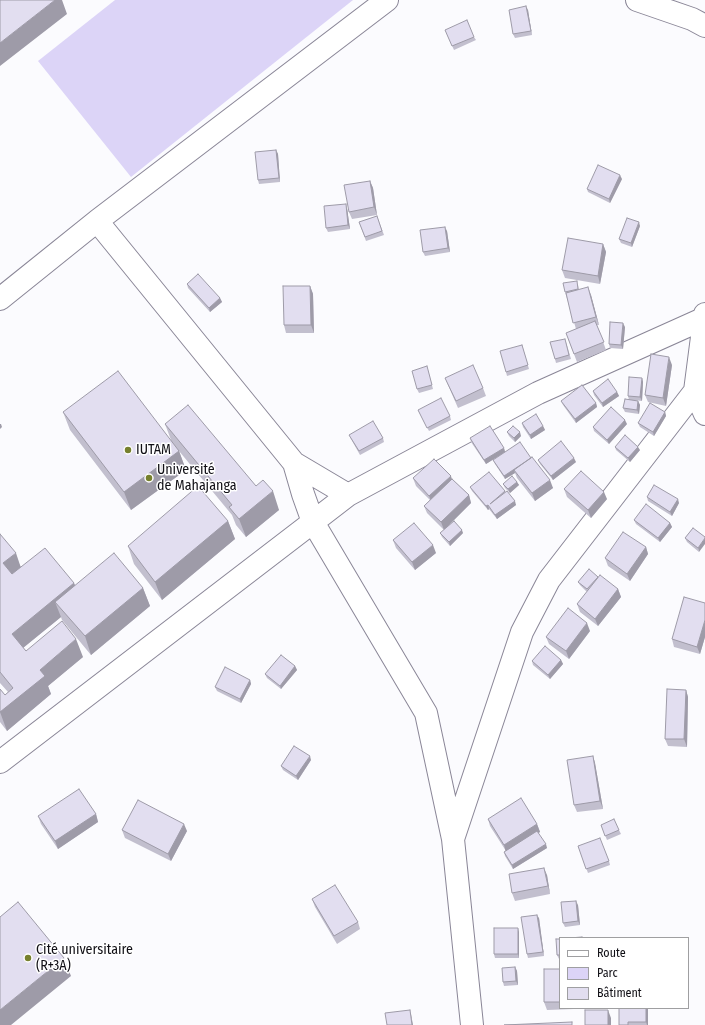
<!DOCTYPE html>
<html>
<head>
<meta charset="utf-8">
<style>
  body { margin:0 }
  #map { position:relative; width:705px; height:1025px; overflow:hidden; background:#fbfbfe; font-family:"Fira Sans Condensed",sans-serif }
  canvas { display:block }
  .legend { position:absolute; left:559px; top:937px; width:130px; height:72px; box-sizing:border-box; background:#fff; border:1px solid #9f9fa1; margin:0; padding:5px 7px; list-style:none; font-size:12px; color:#100f15 }
  .legend li { display:flex; align-items:center; gap:8px; height:20px }
  .legend b { width:20px; border:1px solid #9f9fa1 }
</style>
</head>
<body>
<div id="map">
<canvas width="705" height="1025"></canvas>
<ul class="legend">
<li><b style="height:5px;background:#fff"></b>Route</li>
<li><b style="height:11px;background:#dcd4f7"></b>Parc</li>
<li><b style="height:11px;background:#e2def0"></b>Bâtiment</li>
</ul>
</div>
<script>
const g = document.querySelector('canvas').getContext('2d');
g.lineJoin = 'round';
function fillPath(path, color) { g.fillStyle = color; g.fill(path, 'evenodd'); }
const toPath = rows => new Path2D(rows.map(r => 'M' + r).join(''));
function strokePath(path, color, width, dash) { g.strokeStyle = color; g.lineWidth = width; g.lineCap = dash ? 'butt' : 'round'; g.setLineDash(dash || []); g.stroke(path); }
function label(font, color, halo, rows, align = 'center') {
  g.font = font + ' "Fira Sans Condensed",sans-serif'; g.lineWidth = 3; g.setLineDash([]); g.textBaseline = 'middle'; g.strokeStyle = halo; g.fillStyle = color; for (const [text, x, y, turn = 0] of rows) {
    g.save(); g.translate(x, y); g.rotate((+turn || 0) * Math.PI / 180); g.textAlign = isNaN(turn) ? turn : align; if (halo) g.strokeText(text, 0, 0); g.fillText(text, 0, 0); g.restore();
  }
}
fillPath(toPath([
  [115,0,353,0,131,177,38,61]
]), '#dcd4f7');
const minor = toPath([
  [637,0,692,19,705,26],
  [0,299,97,221,387,0],
  [705,314,695,391,705,414],
  [294,463,348,495],
  [0,762,313,522,303,494,294,463,97,221],
  [453,839,426,713,313,522,348,495,538,393,705,318],
  [472,1025,453,839,522,632,549,580,695,391]
]);
strokePath(minor, '#8a8697', 24);
strokePath(minor, '#fff', 22);
fillPath(toPath([
  [528,10,532,35,515,38,513,34],
  [445,30,474,37,476,40,454,50],
  [276,150,278,154,280,182,259,184,258,180],
  [622,179,610,203,588,192,587,189],
  [370,181,373,188,377,215,352,219,349,212],
  [347,208,350,229,328,232,326,228],
  [377,216,384,235,366,241,359,222],
  [640,226,632,247,621,243,619,239],
  [447,231,450,252,425,256,423,252],
  [603,244,606,252,600,284,565,278,562,270],
  [187,284,220,298,222,302,210,312,188,288],
  [578,285,579,290,591,295,599,325,597,325,606,350,577,362,566,333,576,329,565,292],
  [310,286,313,294,314,333,286,333,284,325],
  [625,327,623,349,610,348,609,344],
  [566,342,571,359,556,363,555,359],
  [522,345,529,369,507,376,506,372],
  [672,365,666,406,648,402,645,395],
  [428,370,433,389,419,393,417,389],
  [445,378,483,388,486,396,458,408,448,385],
  [642,378,643,382,642,401,633,400,638,401,640,405,639,414,625,412,623,408,629,400,628,396],
  [593,391,617,392,619,396,603,407,594,395],
  [561,401,596,403,597,407,576,423,563,405],
  [418,410,450,416,451,420,429,431],
  [63,412,171,440,165,424,256,486,279,510,246,537,236,525,232,515,179,451,186,470,131,510,70,430],
  [665,412,666,416,654,436,640,427,638,423],
  [522,423,543,426,545,430,531,439,523,427],
  [627,424,609,444,594,431,593,427],
  [507,432,521,436,515,442,509,436],
  [349,435,383,438,384,442,360,455,351,439],
  [470,438,504,448,505,452,486,464,471,442],
  [615,447,640,450,630,462,616,450],
  [531,458,553,488,535,501,517,478,515,473,505,479,495,464,493,460],
  [538,460,576,462,553,480,540,464],
  [413,478,452,479,469,495,471,503,450,524,463,533,450,546,442,537,440,533,444,530,427,513,424,506,430,500,416,486],
  [517,482,519,485,510,493,505,488,503,484],
  [470,487,505,491,516,505,497,519,489,509,488,510,472,491],
  [564,489,607,499,591,518,567,497],
  [647,497,679,503,672,516,648,501],
  [634,520,670,523,672,527,660,542,636,524],
  [228,521,235,539,162,600,134,564,128,546],
  [693,528,699,552,687,542,685,538],
  [0,534,21,567,74,583,75,585,143,588,150,606,91,655,62,620,61,617,23,648,26,651,83,657,48,686,51,694,7,731,0,722,0,689,5,695,8,692,0,683],
  [393,540,436,553,415,570,396,548],
  [646,547,648,554,630,581,608,566,605,558],
  [598,577,618,589,621,597,598,626,580,612,577,604,587,592,580,585,578,582],
  [705,603,705,637,700,654,674,647,672,639],
  [590,631,569,659,549,644,546,637],
  [561,660,563,664,550,679,533,665,532,661],
  [295,666,297,670,281,689,267,678,265,674],
  [250,680,251,684,241,703,217,691,215,687],
  [686,690,688,697,687,747,668,746,665,739],
  [593,756,595,763,603,809,577,812,574,805],
  [311,760,298,780,283,770,281,766],
  [96,814,98,822,58,849,41,824,38,816],
  [488,819,537,824,540,832,538,833,547,848,513,869,505,856,504,852,506,851,490,826],
  [601,825,619,830,621,834,607,840],
  [122,830,187,831,171,861,125,838],
  [578,846,609,861,610,865,588,873],
  [547,875,550,894,515,901,512,893],
  [312,899,358,922,360,929,337,944,315,907],
  [578,905,580,925,565,927,563,923],
  [539,918,544,956,528,958,527,954],
  [519,932,519,958,495,958,494,954],
  [560,939,560,959,559,959,557,955],
  [515,967,517,971,518,985,504,986,503,982],
  [560,969,560,1008,574,1008,574,1009,547,1010,544,1002],
  [648,1008,648,1025,619,1025]
]), '#c2bfce');
fillPath(toPath([
  [55,0,62,0,67,14,0,66,0,43],
  [526,6,528,10,532,35,531,31],
  [276,150,278,154,280,182,279,178],
  [620,175,622,179,610,203,609,199],
  [370,181,373,188,377,215,374,207],
  [346,204,347,208,350,229,348,225],
  [639,222,640,226,632,247,631,243],
  [445,227,447,231,450,252,448,248],
  [603,244,606,252,600,284,598,276],
  [310,286,313,294,314,333,311,325],
  [588,287,591,295,599,325,596,317],
  [220,298,222,302,210,312,209,308],
  [623,323,625,327,623,349,621,345],
  [669,357,672,365,666,406,663,398],
  [642,378,643,382,642,401,640,397],
  [617,392,619,396,603,407,602,403],
  [638,401,640,405,639,414,637,410],
  [596,403,597,407,576,423,575,419],
  [665,412,666,416,654,436,653,432],
  [625,420,627,424,609,444,607,440],
  [0,424,1,424,2,427,0,429],
  [543,426,545,430,531,439,530,435],
  [520,432,521,436,515,442,514,438],
  [638,447,640,450,630,462,628,458],
  [504,448,505,452,486,464,484,460],
  [179,451,186,470,131,510,124,492],
  [531,458,514,470,515,473,505,479,504,476],
  [574,458,576,462,553,480,551,476],
  [451,476,453,483,432,503,429,496],
  [550,480,553,488,535,501,532,493],
  [517,482,519,485,510,493,508,489],
  [273,491,279,510,246,537,239,519],
  [604,492,607,499,591,518,588,510],
  [469,495,471,503,444,530,441,522],
  [678,499,679,503,672,516,670,512],
  [515,501,516,505,497,519,495,515],
  [488,505,489,509,488,510,486,506],
  [228,521,235,539,162,600,155,582],
  [670,523,672,527,660,542,658,538],
  [462,530,463,533,450,546,449,542],
  [705,538,705,544,699,552,698,548],
  [433,545,436,553,415,570,412,562],
  [646,547,648,554,630,581,627,574],
  [16,553,22,571,9,581,3,563],
  [74,583,81,601,55,602,61,617,18,652,12,634],
  [143,588,150,606,91,655,85,636],
  [618,589,621,597,598,626,595,619],
  [705,620,705,637,700,654,697,647],
  [587,623,590,631,569,659,566,651],
  [76,639,83,657,48,686,51,694,7,731,0,712,40,670],
  [561,660,563,664,550,679,548,675],
  [295,666,297,670,281,689,280,686],
  [250,680,251,684,241,703,240,699],
  [686,690,688,697,687,747,684,739],
  [310,756,311,760,298,780,296,776],
  [593,756,595,763,603,809,600,801],
  [96,814,98,822,58,849,55,841],
  [184,824,187,831,171,861,168,854],
  [537,824,540,832,506,853,504,845],
  [546,844,547,848,513,869,512,865],
  [544,868,547,875,550,894,548,886],
  [576,901,578,905,580,925,578,921],
  [537,915,539,918,544,956,543,952],
  [518,928,519,932,519,958,518,954],
  [64,958,71,976,11,1025,0,1025,0,1010],
  [515,967,517,971,518,985,516,981],
  [646,1008,648,1008,648,1025,647,1025,646,1022],
  [410,1010,411,1014,413,1025,412,1025],
  [608,1010,611,1018,611,1025,608,1025]
]), '#9e9ba8');
const building = toPath([
  [0,0,55,0,0,43,0,0],
  [526,6,531,31,513,34,509,10,526,6],
  [467,20,474,37,452,46,445,30,467,20],
  [276,150,279,178,258,180,255,152,276,150],
  [598,165,620,175,609,199,587,189,598,165],
  [370,181,374,207,349,212,344,185,370,181],
  [346,204,348,225,326,228,324,206,346,204],
  [377,216,382,231,365,237,359,222,377,216],
  [627,218,639,222,631,243,619,239,627,218],
  [445,227,448,248,423,252,420,230,445,227],
  [568,238,603,244,598,276,562,270,568,238],
  [198,274,220,298,209,308,187,284,198,274],
  [577,281,578,289,565,292,563,283,577,281],
  [283,286,310,286,311,325,284,325,283,286],
  [588,287,596,317,573,323,566,293,588,287],
  [595,321,604,342,574,354,566,333,595,321],
  [610,322,623,323,621,345,609,344,610,322],
  [565,339,569,355,555,359,550,342,565,339],
  [522,345,528,365,506,372,500,351,522,345],
  [651,354,669,357,663,398,645,395,651,354],
  [473,365,483,388,456,401,445,378,473,365],
  [427,366,432,385,417,389,412,371,427,366],
  [118,371,179,451,124,492,63,412,118,371],
  [629,377,642,378,640,397,628,396,629,377],
  [608,379,617,392,602,403,593,391,608,379],
  [582,385,596,403,575,419,561,401,582,385],
  [441,398,450,416,427,428,418,410,441,398],
  [625,399,638,401,637,410,623,408,625,399],
  [650,403,665,412,653,432,638,423,650,403],
  [188,405,256,486,263,480,273,491,239,519,229,507,232,505,165,424,188,405],
  [611,407,625,420,607,440,593,427,611,407],
  [536,414,543,426,530,435,522,423,536,414],
  [373,421,383,438,359,451,349,435,373,421],
  [490,426,504,448,484,460,470,438,490,426],
  [513,426,520,432,514,438,507,432,513,426],
  [625,435,638,447,628,458,615,447,625,435],
  [561,441,574,458,551,476,538,460,561,441],
  [520,442,531,458,504,476,493,460,520,442],
  [532,457,550,480,532,493,514,470,532,457],
  [434,459,451,476,429,496,413,478,434,459],
  [581,471,604,492,588,510,564,489,581,471],
  [489,472,505,491,490,504,507,491,515,501,495,515,488,505,486,506,470,487,489,472],
  [512,476,517,482,508,489,503,484,512,476],
  [452,479,469,495,441,522,424,506,452,479],
  [654,485,678,499,670,512,647,497,654,485],
  [198,486,228,521,155,582,128,546,198,486],
  [646,504,670,523,658,538,634,520,646,504],
  [454,521,462,530,449,542,440,533,454,521],
  [414,523,433,545,412,562,393,540,414,523],
  [693,528,705,537,705,538,698,548,685,538,693,528],
  [623,532,646,547,627,574,605,558,623,532],
  [0,534,16,553,3,563,12,574,45,548,74,583,12,634,26,651,62,621,76,639,40,670,45,676,0,712,0,689,5,695,13,688,0,672,0,534],
  [114,553,143,588,85,636,55,602,114,553],
  [589,569,598,577,587,589,578,582,589,569],
  [600,575,618,589,595,619,577,604,600,575],
  [684,597,705,603,705,620,697,647,672,639,684,597],
  [568,608,587,623,566,651,546,637,568,608],
  [545,646,561,660,548,675,532,661,545,646],
  [281,655,295,666,280,686,265,674,281,655],
  [225,667,250,680,240,699,215,687,225,667],
  [667,689,686,690,684,739,665,739,667,689],
  [294,746,310,756,296,776,281,766,294,746],
  [593,756,600,801,574,805,567,760,593,756],
  [79,789,96,814,55,841,38,816,79,789],
  [521,798,537,824,504,845,488,819,521,798],
  [138,800,184,824,168,854,122,830,138,800],
  [614,819,619,830,605,836,601,825,614,819],
  [537,831,546,844,512,865,504,852,537,831],
  [600,838,609,861,586,869,578,846,600,838],
  [544,868,548,886,512,893,509,874,544,868],
  [335,885,358,922,334,936,312,899,335,885],
  [576,901,578,921,563,923,561,902,576,901],
  [18,902,64,958,0,1010,0,917,18,902],
  [537,915,543,952,527,954,521,917,537,915],
  [494,928,518,928,518,954,494,954,494,928],
  [582,937,582,938,569,938,582,937],
  [556,939,560,939,560,955,557,955,556,939],
  [515,967,516,981,503,982,502,968,515,967],
  [544,969,560,969,560,1002,544,1002,544,969],
  [619,1008,646,1008,646,1022,628,1022,628,1025,619,1025,619,1008],
  [410,1010,412,1025,387,1025,385,1013,410,1010],
  [585,1010,608,1010,608,1025,585,1025,585,1010],
  [572,1022,572,1025,504,1025,572,1022]
]);
fillPath(building, '#e2def0');
strokePath(building, '#9e9ba8', 1);
for (const [x, y, r, color] of [
  [128,450,4,"#76802d"],
  [149,478,4,"#76802d"],
  [28,958,4,"#76802d"]
]) { const dot = new Path2D(); dot.arc(x, y, r, 0, 2 * Math.PI); g.fillStyle = color; g.fill(dot); strokePath(dot, '#fff', 1.5); }
label('14px', '#100f15', '#fff', [
  ["IUTAM",136,450],
  ["Université",157,470],
  ["de Mahajanga",157,486],
  ["Cité universitaire",36,950],
  ["(R+3A)",36,966]
], 'left');
</script>
</body>
</html>
